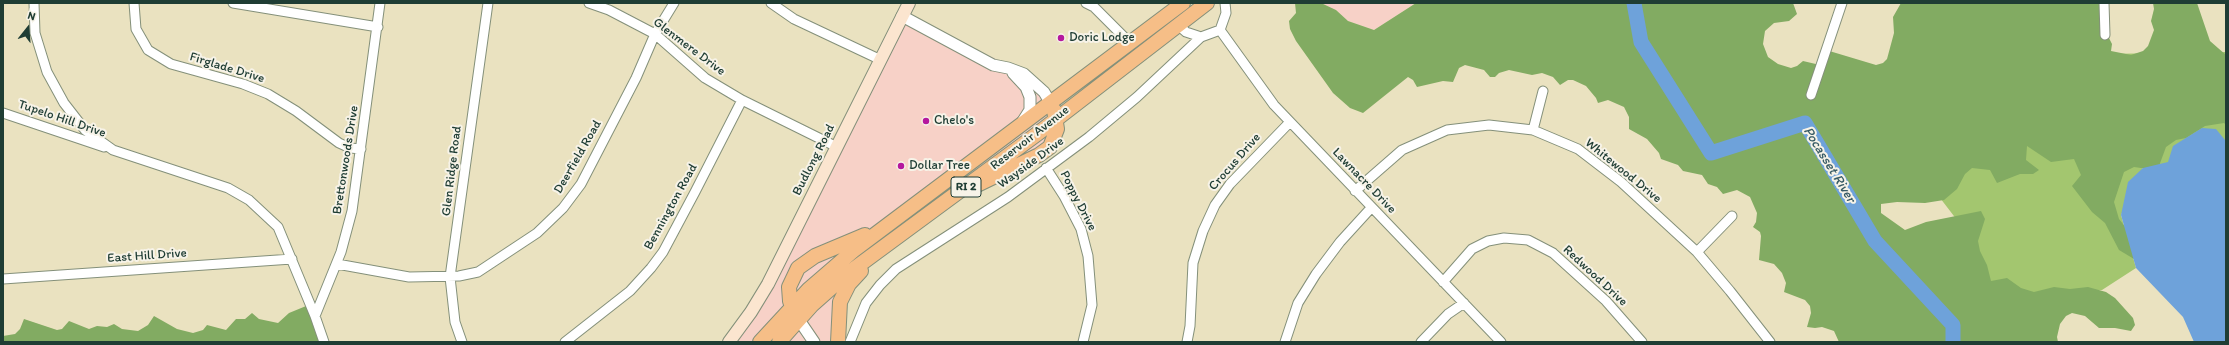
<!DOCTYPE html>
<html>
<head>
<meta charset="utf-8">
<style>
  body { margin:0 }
  #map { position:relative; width:2229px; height:345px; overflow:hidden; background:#eae2c0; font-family:Itim,sans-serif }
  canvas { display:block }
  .frame { position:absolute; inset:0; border:4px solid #1f3d34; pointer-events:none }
  .north { position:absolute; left:8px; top:8px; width:40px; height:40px; -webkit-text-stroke:3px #f7f3e8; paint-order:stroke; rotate:17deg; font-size:11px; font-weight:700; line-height:16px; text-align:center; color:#1f3d34 }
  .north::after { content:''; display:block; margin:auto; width:14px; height:18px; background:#1f3d34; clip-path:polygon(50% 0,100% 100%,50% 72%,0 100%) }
</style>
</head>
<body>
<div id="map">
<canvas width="2229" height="345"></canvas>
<div class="frame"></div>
<div class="north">N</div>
</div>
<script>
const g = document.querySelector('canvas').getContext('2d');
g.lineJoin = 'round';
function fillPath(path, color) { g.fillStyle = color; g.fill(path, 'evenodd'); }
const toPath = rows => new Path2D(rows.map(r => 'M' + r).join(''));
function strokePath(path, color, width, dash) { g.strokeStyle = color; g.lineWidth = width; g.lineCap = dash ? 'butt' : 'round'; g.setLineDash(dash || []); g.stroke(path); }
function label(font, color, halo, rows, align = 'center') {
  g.font = font + ' Itim,sans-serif'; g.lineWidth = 4; g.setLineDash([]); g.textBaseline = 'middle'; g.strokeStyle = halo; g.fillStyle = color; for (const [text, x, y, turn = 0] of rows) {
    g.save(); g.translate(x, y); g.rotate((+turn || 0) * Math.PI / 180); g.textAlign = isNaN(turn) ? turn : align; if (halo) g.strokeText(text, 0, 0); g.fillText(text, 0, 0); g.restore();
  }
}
fillPath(toPath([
  [1321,3,1416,3,1374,30,1348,21,1336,10],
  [904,16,1011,66,1044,92,1055,142,978,184,861,266,845,295,844,342,730,342]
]), '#f7d1c7');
fillPath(toPath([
  [2226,52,2226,155,2143,168,2121,215,2136,268,2102,290,2064,294,1984,298,1970,237,1924,177,2044,55]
]), '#a3c66f');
fillPath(toPath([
  [1295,3,1321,3,1336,10,1348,21,1374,30,1416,3,1793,3,1797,14,1789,21,1774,23,1765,31,1763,44,1768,57,1778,64,1791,68,1797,66,1803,61,1820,65,1826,50,1876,65,1883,63,1887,59,1894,33,1893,17,1901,3,2106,3,2106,32,2112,44,2111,51,2131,55,2143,51,2148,46,2154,30,2151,21,2154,9,2153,3,2197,3,2210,41,2226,55,2226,125,2224,123,2205,126,2186,138,2176,140,2166,147,2159,166,2148,169,2134,167,2124,172,2114,202,2119,219,2135,239,2134,259,2119,250,2105,223,2092,212,2072,186,2081,175,2074,159,2051,162,2027,146,2026,160,2039,170,2033,174,2020,174,1997,183,1990,170,1972,168,1965,174,1957,189,1944,200,1925,203,1897,202,1881,204,1881,213,1905,230,1926,222,1981,211,1985,219,1978,241,1980,251,1987,265,1991,281,2007,278,2021,288,2034,292,2054,287,2070,289,2088,287,2106,292,2115,298,2133,318,2135,325,2131,331,2115,328,2099,328,2085,316,2072,313,2066,316,2060,324,2057,337,2058,342,1839,342,1834,331,1822,327,1815,328,1807,327,1811,313,1810,306,1805,300,1784,292,1786,283,1782,273,1774,264,1759,260,1761,236,1760,232,1753,227,1756,222,1757,213,1750,197,1737,190,1723,194,1717,187,1708,184,1702,175,1683,171,1678,165,1661,159,1659,153,1647,139,1629,129,1629,117,1624,107,1608,100,1598,103,1596,98,1586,86,1573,80,1568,80,1560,85,1553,77,1542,73,1532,75,1509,70,1499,73,1495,77,1490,77,1484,70,1465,65,1459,68,1453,82,1443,81,1417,87,1413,80,1408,77,1363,113,1350,108,1333,93,1296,41,1290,29,1289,21,1296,13],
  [311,304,324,342,3,342,3,336,15,334,20,329,24,319,57,330,62,329,69,321,89,329,97,326,107,327,114,324,122,329,138,331,148,325,154,316,177,329,193,333,203,330,207,325,226,330,236,319,245,319,252,313,259,319,278,323,289,313]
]), '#82ab62');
fillPath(toPath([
  [2202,128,2216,129,2225,140,2226,342,2194,342,2183,317,2136,268,2121,215,2128,182,2143,168,2168,162,2173,146]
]), '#6ea2da');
strokePath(toPath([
  [1634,3,1641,42,1711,153,1805,123,1875,241,1953,325,1953,342]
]), '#6ea2da', 15);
const minor = toPath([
  [34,3,35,33,47,72,64,103,85,130,113,150,228,188,249,200,278,227,315,316,324,342],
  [134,3,136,29,148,50,171,64,243,84,268,94,296,111,339,143,350,148,361,149],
  [233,3,378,27],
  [589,3,609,10,655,34,705,78,742,100,837,147],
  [771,3,794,19,881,60],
  [1086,3,1094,7,1130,43],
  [2104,3,2105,35],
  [1178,25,1186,32,1201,37,1220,30,1226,13,1225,3],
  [1220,30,1274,105,1501,342],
  [1811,95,1842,3],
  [3,113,104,147],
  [1533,130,1543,91],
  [1046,168,1064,196,1081,229,1088,256,1092,305,1083,342],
  [1355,191,1402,150,1447,130,1489,125,1533,130,1578,149,1621,182,1697,252,1730,291,1770,342],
  [1697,252,1732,216],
  [337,264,409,277,459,276,478,272,537,233,563,208,581,184,636,78,655,34,674,3],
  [3,279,292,259],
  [1443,282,1472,249,1488,241,1504,238,1528,240,1553,253,1606,301,1642,342],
  [315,316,341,252,352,211,380,3],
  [462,342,455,322,450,277,488,3],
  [565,342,630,291,651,268,663,252,695,192,742,100],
  [850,342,866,303,880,285,896,269,1008,197,1089,137,1137,97,1201,37],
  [1187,342,1190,326,1193,263,1203,231,1215,205,1230,184,1290,122],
  [1285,342,1298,303,1316,274,1340,242,1371,208],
  [1421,342,1448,314,1464,303]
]);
const tertiary = toPath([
  [902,16,993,65,1008,68,1024,74,1044,92,1050,102],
  [1013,73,1026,87,1030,97,1030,110,1023,121],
  [799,320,814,342]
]);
const secondary = toPath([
  [729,342,751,312,768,284,909,3]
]);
const primary = toPath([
  [977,185,1039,155,1050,147,1057,129,1054,110],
  [794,313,790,301,789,287,798,268,815,256,865,235],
  [760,342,809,289,853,251,1183,3],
  [779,342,812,305,847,274,1037,134,1207,3],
  [838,342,840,302,849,284,861,271]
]);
strokePath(minor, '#84907a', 11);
strokePath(tertiary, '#84907a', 13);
strokePath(secondary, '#84907a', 14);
strokePath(primary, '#84907a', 16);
strokePath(minor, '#fff', 9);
strokePath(tertiary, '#fff', 11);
strokePath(secondary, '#fbe5cf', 12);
strokePath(primary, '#f6be87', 14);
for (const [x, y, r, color] of [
  [1061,38,4,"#b5179e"],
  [926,121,4,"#b5179e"],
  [901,166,4,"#b5179e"]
]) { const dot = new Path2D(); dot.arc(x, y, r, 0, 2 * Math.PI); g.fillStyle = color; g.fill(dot); strokePath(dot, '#f7f3e8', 1.5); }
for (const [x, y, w] of [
  [966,187,30]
]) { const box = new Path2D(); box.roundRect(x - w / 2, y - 10, w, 20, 3); g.fillStyle = '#f7f3e8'; g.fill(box); strokePath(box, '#1f3d34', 1); }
label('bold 12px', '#1f3d34', null, [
  ["RI 2",966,187]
]);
label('13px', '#1f3d34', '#f7f3e8', [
  ["Doric Lodge",1069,38],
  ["Chelo's",934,121],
  ["Dollar Tree",909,166]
], 'left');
label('13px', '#1f3d34', '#f7f3e8', [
  ["Glenmere Drive",689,47,37],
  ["Firglade Drive",227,68,17],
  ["Tupelo Hill Drive",62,119,19],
  ["Reservoir Avenue",1030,138,-38],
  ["Deerfield Road",578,157,-60],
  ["Brettonwoods Drive",346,160,-81],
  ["Budlong Road",814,160,-63],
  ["Crocus Drive",1235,162,-49],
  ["Wayside Drive",1031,163,-36],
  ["Glen Ridge Road",452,171,-83],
  ["Whitewood Drive",1623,171,39],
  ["Lawnacre Drive",1364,181,46],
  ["Poppy Drive",1078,201,63],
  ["Bennington Road",671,207,-61],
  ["East Hill Drive",147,256,-4],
  ["Redwood Drive",1595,276,43]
]);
label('italic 14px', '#375b66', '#f7f3e8', [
  ["Pocasset River",1829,165,58]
]);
</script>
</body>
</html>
